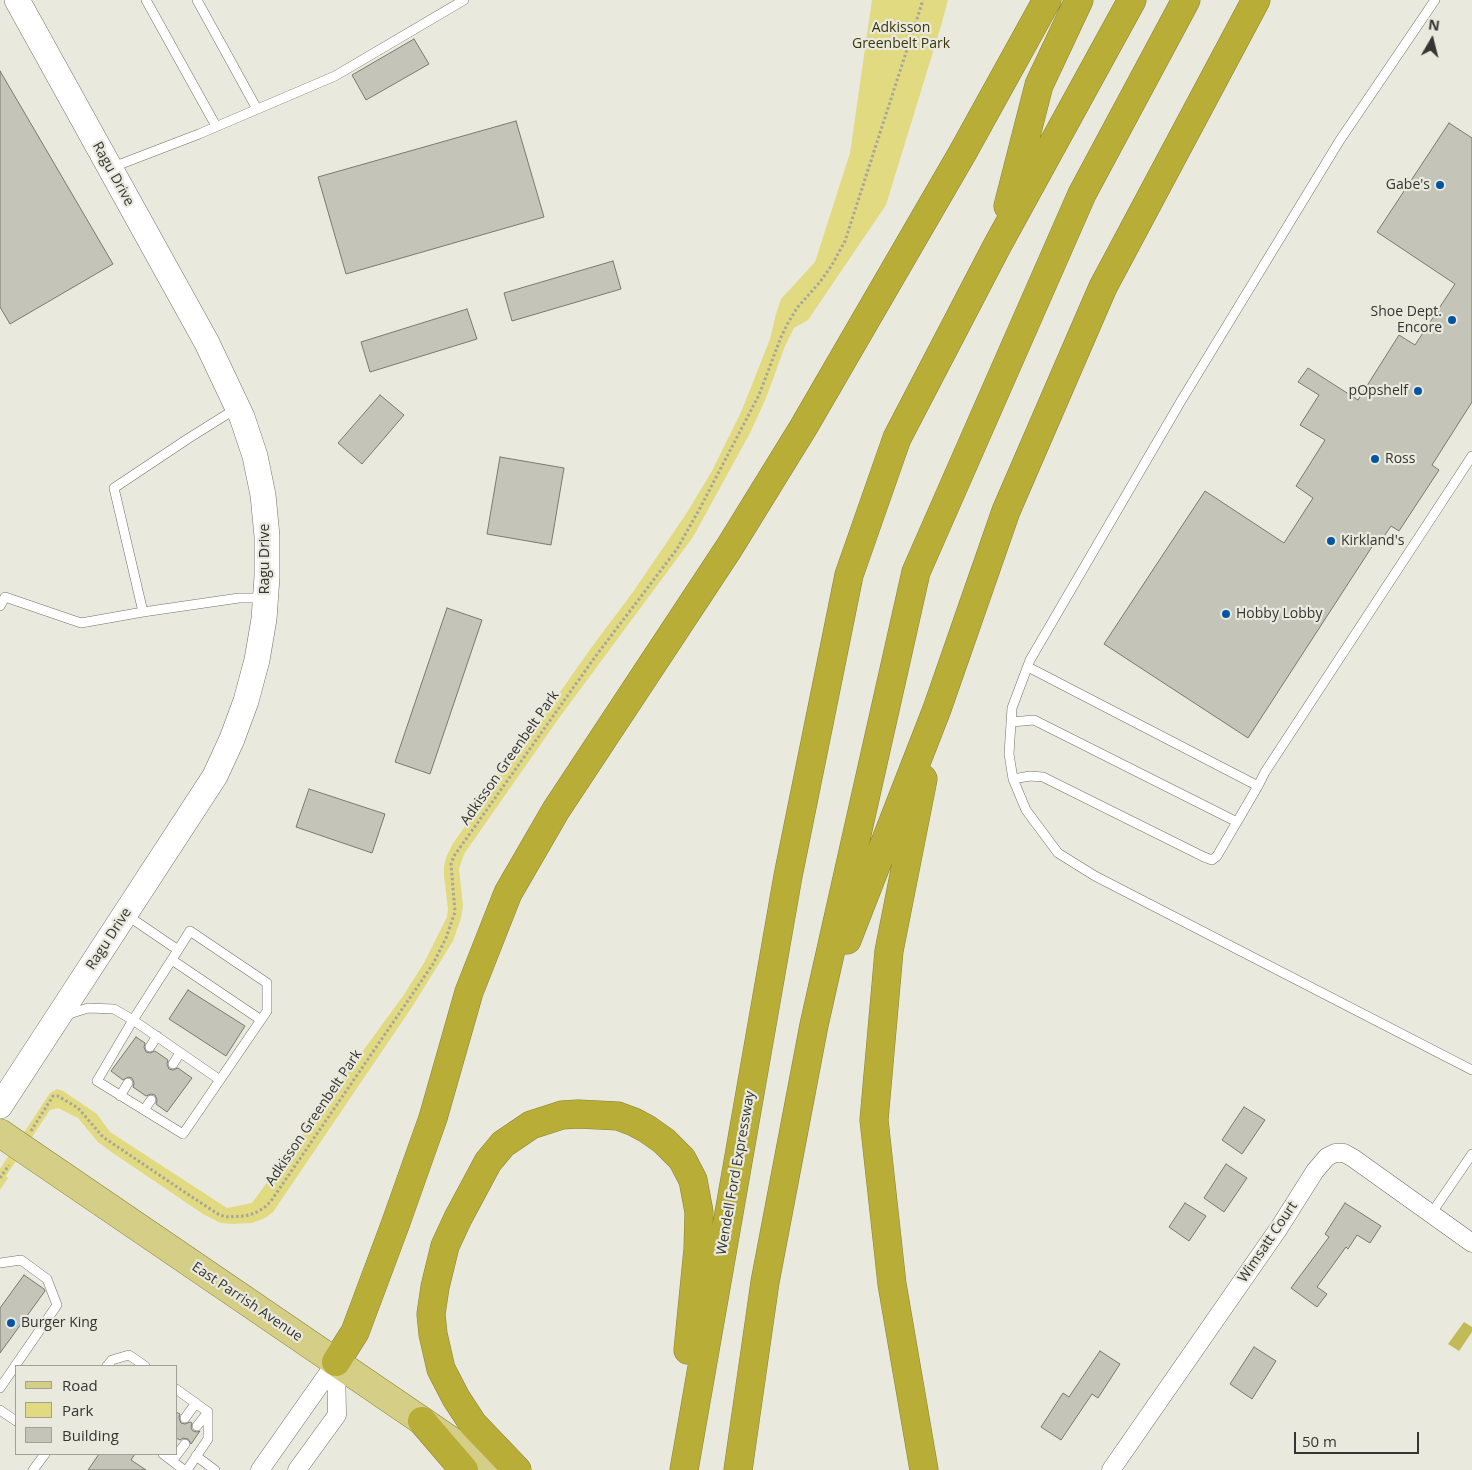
<!DOCTYPE html>
<html>
<head>
<meta charset="utf-8">
<style>
  body { margin:0 }
  #map { position:relative; width:1472px; height:1470px; overflow:hidden; background:#e9e9de; font-family:"Open Sans",sans-serif }
  canvas { display:block }
  .legend { position:absolute; left:15px; top:1365px; width:162px; height:90px; box-sizing:border-box; background:#e9e9de; border:1px solid #a1a199; margin:0; padding:6px 9px; list-style:none; font-size:15px; color:#353531 }
  .legend li { display:flex; align-items:center; gap:10px; height:25px }
  .legend b { width:25px; border:1px solid #a1a199 }
  .north { position:absolute; left:1407px; top:15px; width:50px; height:50px; -webkit-text-stroke:4px #e9e9de; paint-order:stroke; rotate:8deg; font-size:14px; font-weight:700; line-height:20px; text-align:center; color:#353531 }
  .north::after { content:''; display:block; margin:auto; width:18px; height:22px; background:#353531; clip-path:polygon(50% 0,100% 100%,50% 72%,0 100%) }
  .scale { position:absolute; left:1294px; top:1432px; width:125px; height:22px; box-sizing:border-box; border:2px solid #353531; border-top:0; padding-left:6px; font-size:15px; line-height:18px; white-space:nowrap; color:#353531; -webkit-text-stroke:4px #e9e9de; paint-order:stroke }
</style>
</head>
<body>
<div id="map">
<canvas width="1472" height="1470"></canvas>
<ul class="legend">
<li><b style="height:6px;background:#d4ce86"></b>Road</li>
<li><b style="height:14px;background:#e2da81"></b>Park</li>
<li><b style="height:14px;background:#c5c4b9"></b>Building</li>
</ul>
<div class="north">N</div>
<div class="scale">50 m</div>
</div>
<script>
const g = document.querySelector('canvas').getContext('2d');
g.lineJoin = 'round';
function fillPath(path, color) { g.fillStyle = color; g.fill(path, 'evenodd'); }
const toPath = rows => new Path2D(rows.map(r => 'M' + r).join(''));
function strokePath(path, color, width, dash) { g.strokeStyle = color; g.lineWidth = width; g.lineCap = dash ? 'butt' : 'round'; g.setLineDash(dash || []); g.stroke(path); }
function label(font, color, halo, rows, align = 'center') {
  g.font = font + ' "Open Sans",sans-serif'; g.lineWidth = 4.5; g.setLineDash([]); g.textBaseline = 'middle'; g.strokeStyle = halo; g.fillStyle = color; for (const [text, x, y, turn = 0] of rows) {
    g.save(); g.translate(x, y); g.rotate((+turn || 0) * Math.PI / 180); g.textAlign = isNaN(turn) ? turn : align; if (halo) g.strokeText(text, 0, 0); g.fillText(text, 0, 0); g.restore();
  }
}
fillPath(toPath([
  [872,0,948,0,941,26,886,205,808,320,794,328,785,346,766,398,750,433,693,537,559,718,464,854,459,869,463,906,461,918,453,941,412,1007,273,1212,265,1218,252,1223,232,1224,221,1223,203,1214,110,1151,98,1142,78,1118,58,1108,50,1110,6,1176,8,1178,0,1190,0,1169,50,1093,57,1089,63,1091,97,1114,110,1132,227,1208,252,1203,403,996,424,963,447,917,448,909,444,876,444,867,446,858,452,845,482,802,488,789,539,722,591,648,633,592,686,514,712,471,742,410,770,339,776,314,781,299,815,262,850,153]
]), '#e2da81');
fillPath(toPath([
  [1464,1322,1472,1327,1472,1332,1459,1351,1448,1344]
]), '#c2b957');
const building = toPath([
  [414,39,429,64,366,100,352,75,414,39],
  [0,71,113,264,10,324,0,307,0,71],
  [516,121,544,217,346,274,318,177,516,121],
  [1449,123,1472,138,1472,402,1432,465,1439,470,1399,531,1391,526,1381,541,1377,539,1248,738,1104,644,1205,491,1284,543,1313,498,1296,486,1325,440,1300,425,1319,395,1298,382,1308,368,1358,400,1399,335,1415,345,1455,284,1377,232,1449,123],
  [613,261,621,289,512,321,504,293,613,261],
  [467,309,477,339,370,372,361,342,467,309],
  [380,395,404,415,362,464,338,443,380,395],
  [500,457,564,468,551,545,487,534,500,457],
  [447,608,482,620,430,774,395,762,447,608],
  [309,789,385,814,372,853,296,827,309,789],
  [188,990,245,1026,226,1056,169,1019,188,990],
  [136,1037,145,1043,144,1047,146,1052,150,1053,155,1051,168,1060,167,1064,169,1069,173,1070,178,1068,192,1078,167,1112,156,1104,157,1100,155,1095,151,1094,146,1096,133,1087,134,1083,132,1078,128,1077,123,1080,111,1071,136,1037],
  [1244,1107,1265,1120,1242,1154,1222,1140,1244,1107],
  [1226,1164,1247,1178,1224,1212,1204,1198,1226,1164],
  [1185,1203,1206,1216,1189,1241,1169,1227,1185,1203],
  [1345,1203,1381,1226,1370,1243,1357,1235,1348,1249,1346,1247,1317,1287,1327,1294,1317,1307,1291,1288,1329,1237,1325,1234,1345,1203],
  [24,1275,44,1289,45,1291,0,1353,0,1308,24,1275],
  [1254,1347,1276,1361,1252,1399,1230,1384,1254,1347],
  [1100,1351,1120,1364,1098,1398,1092,1394,1061,1440,1041,1427,1063,1393,1069,1397,1100,1351],
  [176,1412,180,1414,179,1418,181,1423,185,1424,190,1422,192,1423,191,1428,193,1431,197,1432,200,1431,191,1444,188,1439,183,1438,180,1440,176,1438,176,1412],
  [99,1454,135,1454,131,1460,146,1470,88,1470,99,1454]
]);
fillPath(building, '#c5c4b9');
strokePath(building, '#79796f', 1);
const lane = toPath([
  [146,0,216,126],
  [197,0,257,109],
  [1435,0,1340,140,1181,401,1030,660,1012,708,1009,754,1013,779,1026,810,1058,853,1095,876,1472,1070],
  [113,167,199,134,335,76,464,0],
  [237,408,189,438,114,488,143,612,239,598,263,598],
  [0,606,5,597,81,623,143,612],
  [1028,667,1258,786],
  [1011,722,1034,720,1237,822],
  [1013,779,1030,776,1043,777,1204,857,1212,860,1217,856,1258,786,1265,772,1472,456],
  [125,914,178,950,190,931,267,983,267,1011,183,1134,97,1081,133,1020,178,950],
  [172,960,261,1020],
  [66,1015,88,1008,114,1009,133,1020,220,1080],
  [150,1047,157,1036],
  [173,1064,180,1053],
  [120,1096,128,1083],
  [144,1110,151,1100],
  [1431,1214,1472,1154],
  [0,1263,21,1260,47,1279,57,1305,0,1388],
  [107,1366,112,1360,129,1355,145,1366],
  [176,1389,208,1412,208,1439,187,1470],
  [0,1410,16,1421],
  [185,1418,196,1403],
  [197,1426,208,1412],
  [163,1454,184,1470],
  [196,1456,215,1470],
  [172,1461,185,1444],
  [33,1470,45,1454]
]);
const street = toPath([
  [260,1470,336,1362],
  [297,1470,337,1415,336,1362],
  [1111,1470,1279,1228,1315,1171,1327,1157,1335,1153,1344,1153,1353,1158,1472,1243]
]);
const secondary = toPath([
  [0,1106,215,776,232,739,246,701,257,660,264,619,267,577,267,536,263,495,255,456,242,417,207,343,17,0]
]);
const primary = toPath([
  [0,1133,494,1470]
]);
const highway = toPath([
  [1008,206,1039,85,1079,0],
  [923,779,889,951,874,1120,892,1284,924,1470],
  [847,940,937,709,1006,511,1103,287,1256,0],
  [336,1362,355,1332,395,1225,433,1118,469,992,508,893,556,810,729,548,803,428,963,152,1047,0],
  [422,1421,464,1470],
  [517,1470,473,1424,456,1398,441,1369,433,1334,431,1314,435,1287,445,1246,458,1218,488,1162,503,1144,531,1125,562,1115,578,1114,618,1116,634,1122,647,1129,664,1141,682,1159,693,1180,699,1212,698,1249,688,1350],
  [684,1470,788,876,849,575,897,438,997,246,1132,0],
  [738,1470,765,1282,814,1025,916,572,1082,194,1186,0]
]);
strokePath(lane, '#727268', 10);
strokePath(street, '#727268', 19);
strokePath(secondary, '#727268', 26);
strokePath(primary, '#8a8334', 29);
strokePath(highway, '#8a8334', 29);
strokePath(toPath([
  [31,1131,53,1096,58,1096,78,1108,103,1137,183,1191,218,1214,226,1217,245,1216,255,1213,264,1208,271,1201,433,964,446,938,455,912,451,864,454,856,595,657,677,549,699,510,759,395,781,337,788,323,797,308,820,282,832,265,845,241,923,0],
  [0,1178,9,1165]
]), '#a6a69e', 3, [2.5, 2.5]);
strokePath(lane, '#fff', 9);
strokePath(street, '#fff', 18);
strokePath(secondary, '#fff', 25);
strokePath(primary, '#d4ce86', 28);
strokePath(highway, '#b8ad36', 28);
for (const [x, y, r, color] of [
  [1440,185,5,"#0255a3"],
  [1452,320,5,"#0255a3"],
  [1418,391,5,"#0255a3"],
  [1375,459,5,"#0255a3"],
  [1331,541,5,"#0255a3"],
  [1226,614,5,"#0255a3"],
  [11,1323,5,"#0255a3"]
]) { const dot = new Path2D(); dot.arc(x, y, r, 0, 2 * Math.PI); g.fillStyle = color; g.fill(dot); strokePath(dot, '#e9e9de', 2); }
label('14px', '#3b370c', '#e9e9de', [
  ["Adkisson",901,28],
  ["Greenbelt Park",901,44]
]);
label('14px', '#353531', '#e9e9de', [
  ["Ragu Drive",113,174,61],
  ["Ragu Drive",265,559,-90],
  ["Adkisson Greenbelt Park",510,758,-55],
  ["Ragu Drive",109,939,-57],
  ["Adkisson Greenbelt Park",314,1118,-56],
  ["Wendell Ford Expressway",736,1173,-80],
  ["Wimsatt Court",1268,1242,-56],
  ["East Parrish Avenue",247,1302,34]
]);
label('14px', '#353531', '#e9e9de', [
  ["Gabe's",1430,185,"right"],
  ["Shoe Dept.",1442,312,"right"],
  ["Encore",1442,328,"right"],
  ["pOpshelf",1408,391,"right"],
  ["Ross",1385,459],
  ["Kirkland's",1341,541],
  ["Hobby Lobby",1236,614],
  ["Burger King",21,1323]
], 'left');
</script>
</body>
</html>
